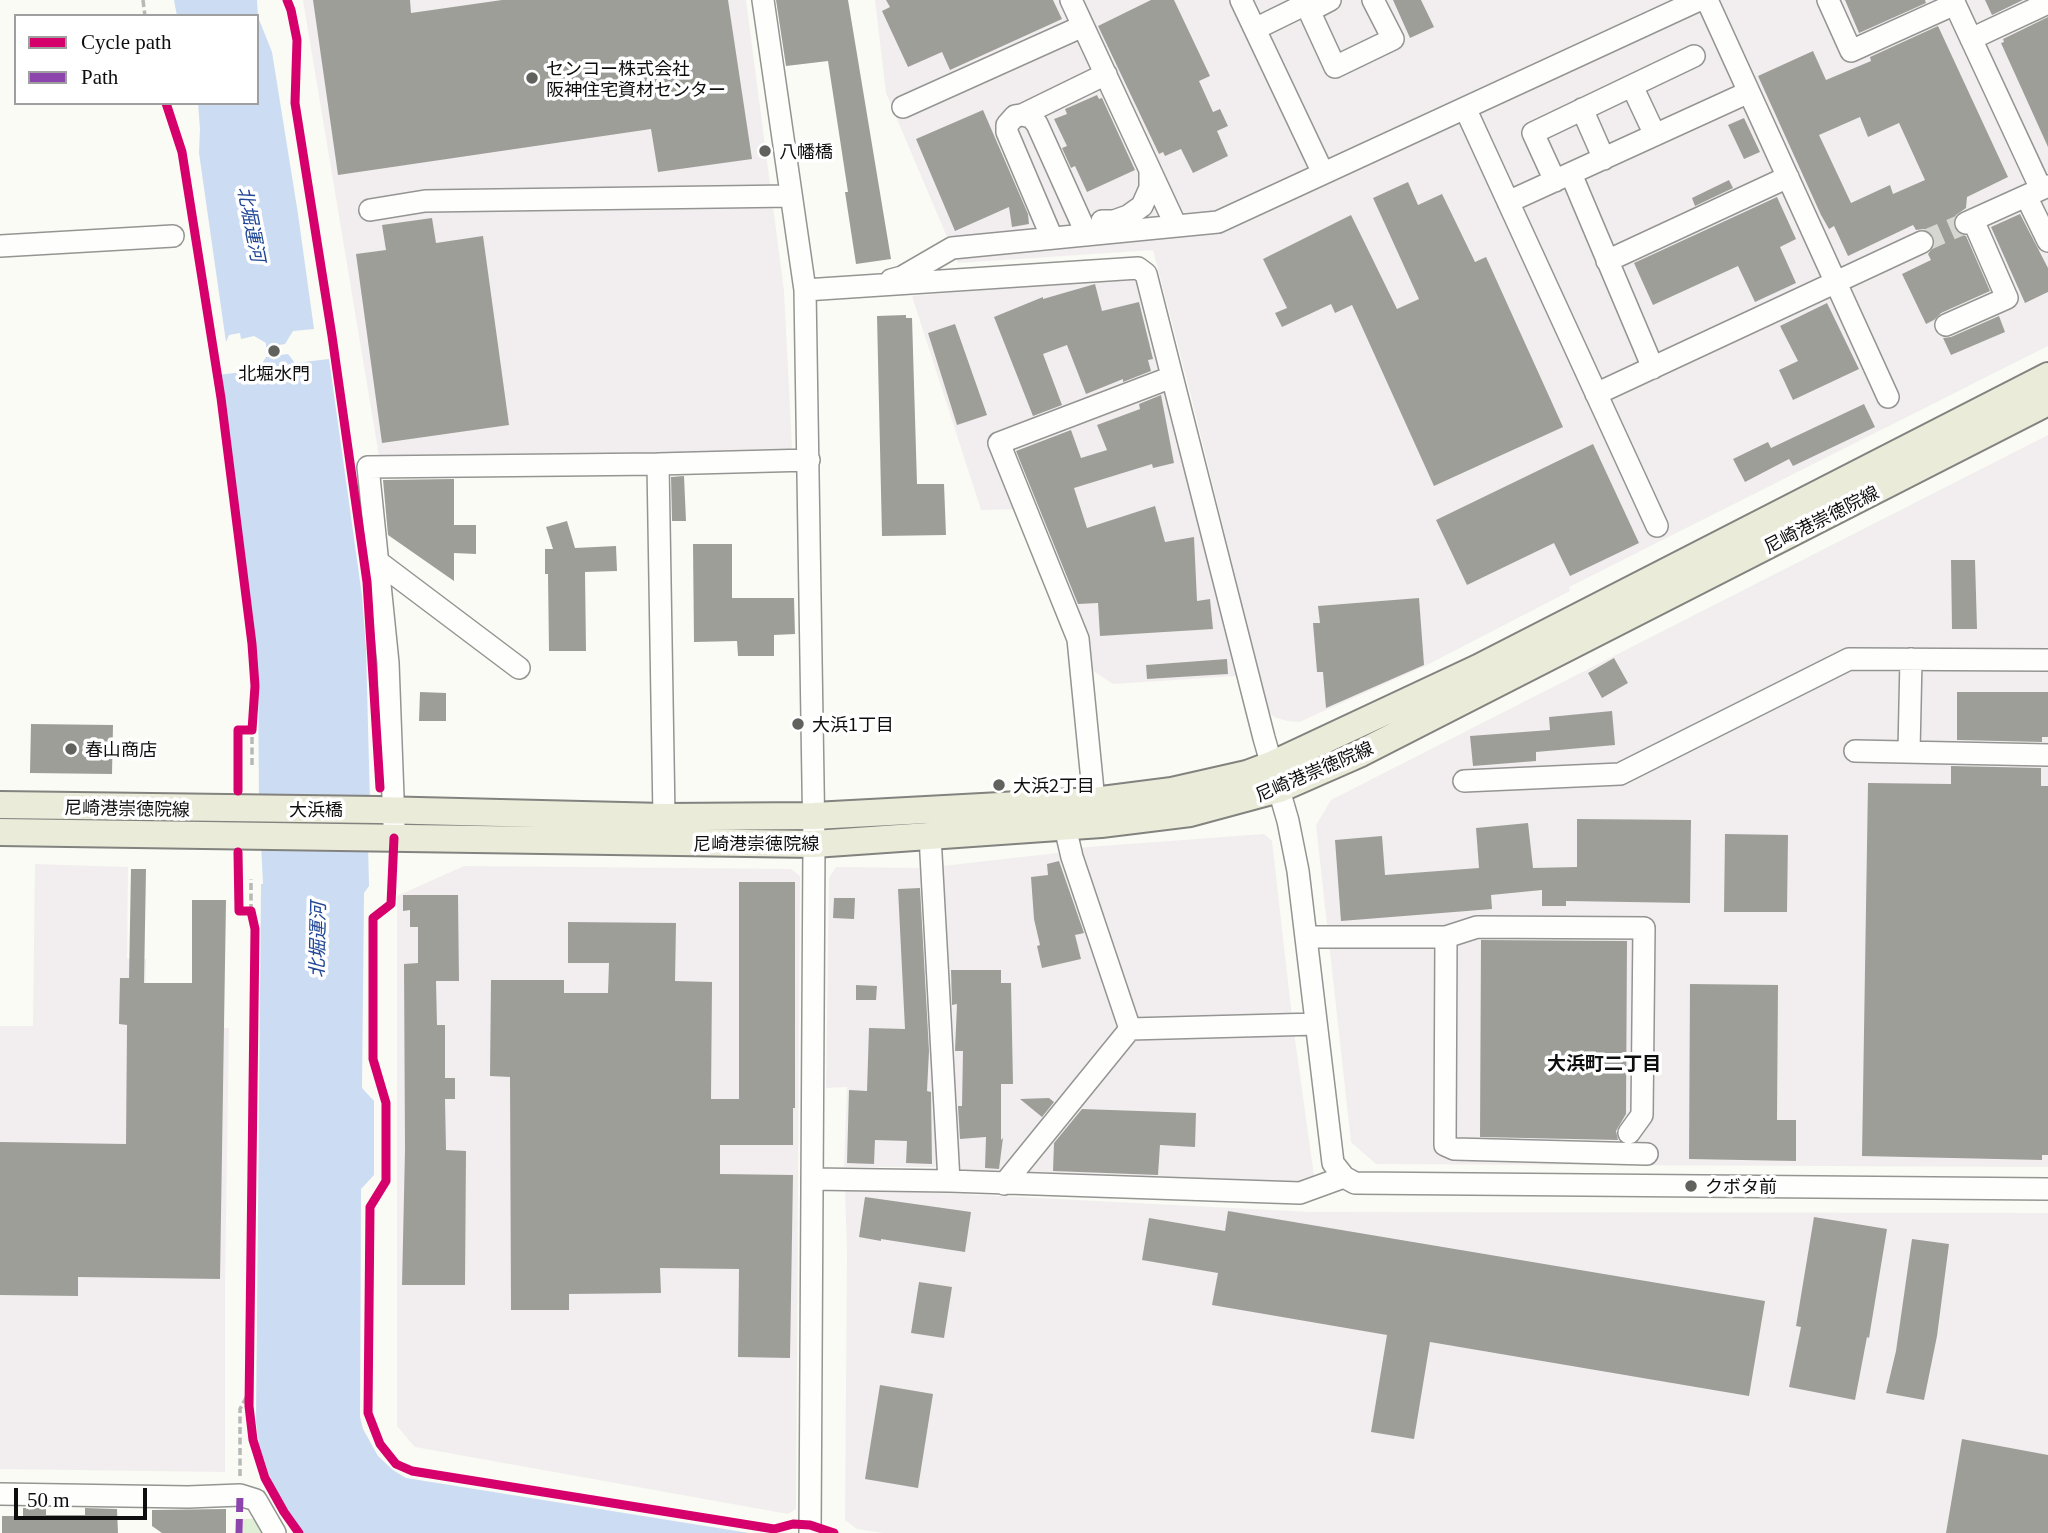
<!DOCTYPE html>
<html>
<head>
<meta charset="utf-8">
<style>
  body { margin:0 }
  #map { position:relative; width:2048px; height:1533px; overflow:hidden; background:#fafbf4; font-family:Georgia,serif }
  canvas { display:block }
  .legend { position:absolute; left:14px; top:14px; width:245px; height:91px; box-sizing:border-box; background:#fff; border:2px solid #9f9f9f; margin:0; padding:9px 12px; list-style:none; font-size:21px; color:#0e0e0e }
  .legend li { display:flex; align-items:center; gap:14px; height:35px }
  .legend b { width:35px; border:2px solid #9f9f9f }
  .scale { position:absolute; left:14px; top:1488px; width:133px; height:32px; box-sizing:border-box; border:4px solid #0e0e0e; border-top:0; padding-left:9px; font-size:21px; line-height:24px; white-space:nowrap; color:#0e0e0e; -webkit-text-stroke:5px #fff; paint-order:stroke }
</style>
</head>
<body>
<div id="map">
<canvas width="2048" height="1533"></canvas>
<ul class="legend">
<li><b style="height:9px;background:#d6006c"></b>Cycle path</li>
<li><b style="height:9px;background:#8e44ad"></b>Path</li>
</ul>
<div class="scale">50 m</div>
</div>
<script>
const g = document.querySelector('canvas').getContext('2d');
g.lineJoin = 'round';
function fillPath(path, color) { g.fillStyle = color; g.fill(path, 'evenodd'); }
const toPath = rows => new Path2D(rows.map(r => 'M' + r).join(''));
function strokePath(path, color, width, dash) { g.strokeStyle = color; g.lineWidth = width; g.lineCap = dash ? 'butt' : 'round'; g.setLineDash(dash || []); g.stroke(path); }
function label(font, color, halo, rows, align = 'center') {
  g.font = font + ' Georgia,"Noto Sans JP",serif'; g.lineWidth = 7; g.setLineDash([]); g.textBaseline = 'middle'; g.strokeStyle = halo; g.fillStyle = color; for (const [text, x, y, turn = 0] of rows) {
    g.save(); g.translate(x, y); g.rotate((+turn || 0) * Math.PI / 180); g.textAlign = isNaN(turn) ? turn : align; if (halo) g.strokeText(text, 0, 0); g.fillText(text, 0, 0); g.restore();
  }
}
fillPath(toPath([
  [303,0,746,0,784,291,792,447,784,455,391,463,379,456],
  [875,0,2048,0,2048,346,1569,587,1570,591,1425,666,1299,722,1287,721,1274,717,1268,711,1192,400,1153,250,958,263,886,93],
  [1132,277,1140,287,1162,374,991,439,1022,509,981,510,912,296],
  [1164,386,1237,676,1113,684,1089,668,1004,446],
  [2048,435,2048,1167,1376,1164,1351,1142,1316,825,1331,800],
  [1264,834,1272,841,1292,1017,1137,1026,1075,848],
  [1066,852,1128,1041,1294,1032,1314,1176,1308,1186,954,1172,934,867],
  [35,864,128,867,127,959,146,959,145,1026,229,1028,225,1283,225,1472,0,1469,0,1026,33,1026],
  [464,866,791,869,800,876,796,1509,788,1514,415,1447,397,1426,397,896],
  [836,867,923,868,944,1167,844,1167,847,1087,826,1088,829,878],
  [845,1188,1310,1212,2048,1213,2048,1533,883,1533,857,1529,845,1520,847,1254]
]), '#f2eeef');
fillPath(toPath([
  [243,1519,257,1519,265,1533,243,1533]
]), '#deefd6');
fillPath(toPath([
  [174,0,257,0,258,17,272,52,298,214,314,329,293,331,285,344,266,347,266,343,254,336,241,339,240,333,229,335,226,342,199,153,200,129,198,103,257,103,257,16,177,16],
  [288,354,295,363,329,359,362,596,366,649,370,803,367,804,369,886,364,893,362,1088,374,1101,374,1175,361,1189,360,1417,363,1429,378,1456,393,1470,406,1478,749,1533,301,1533,279,1498,268,1472,259,1444,256,1422,261,884,263,884,259,803,258,672,253,617,218,375,258,370,266,357]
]), '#ccdcf3');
fillPath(toPath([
  [313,0,410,0,411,13,502,0,728,0,752,159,658,172,651,129,338,175],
  [776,0,848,0,891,259,856,264,845,192,848,192,828,61,786,66],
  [886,0,1053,0,1062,19,950,70,942,52,908,67,882,11,890,7],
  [1151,0,1174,0,1210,76,1199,81,1213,112,1220,109,1228,126,1217,131,1228,156,1193,173,1181,149,1165,156,1163,152,1159,154,1098,26],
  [1393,0,1421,0,1434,27,1410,38],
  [1845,0,1925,0,1926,3,1859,33],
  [1985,0,2023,0,1992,15],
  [2048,17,2048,147,2001,43,2004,42,2003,39],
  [1938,26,2008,177,1967,197,1966,208,1956,215,1953,221,1954,228,1958,233,1966,236,1990,291,1941,313,1934,320,1926,324,1902,274,1931,260,1928,254,1935,244,1934,236,1924,229,1916,230,1913,225,1848,256,1834,226,1829,229,1821,215,1758,76,1813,51,1826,80,1871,61,1870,57],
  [1860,117,1868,137,1899,123,1925,180,1893,194,1890,185,1851,203,1819,135],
  [1097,95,1099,99,1102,98,1135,170,1087,192,1075,166,1071,168,1062,148,1067,146,1054,119,1067,114,1065,109],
  [983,110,1028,214,1029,224,1012,227,1009,207,955,231,916,139],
  [1744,118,1760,152,1744,159,1728,125],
  [1729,180,1733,188,1695,206,1692,198],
  [1408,182,1418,205,1442,194,1475,262,1486,257,1563,427,1434,486,1352,305,1335,313,1331,304,1282,327,1275,313,1287,308,1263,259,1351,215,1397,309,1419,299,1373,198],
  [1777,197,1796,239,1780,247,1796,283,1755,302,1738,266,1653,305,1634,263],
  [2020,214,2048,268,2048,292,2025,303,1991,227],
  [432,218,436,243,483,236,509,425,382,443,356,254,386,250,382,225],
  [1095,284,1102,311,1139,302,1153,359,1148,360,1151,371,1123,382,1123,379,1086,394,1067,345,1043,354,1062,405,1033,416,994,317,1043,297,1043,299],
  [1827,303,1859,369,1793,400,1779,370,1798,361,1780,326],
  [906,315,906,318,912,318,917,484,944,484,946,535,882,536,877,316],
  [1999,316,2005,332,1951,355,1943,338,1951,337],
  [955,324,987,415,957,425,928,333],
  [1161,395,1174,463,1153,468,1152,464,1074,488,1087,528,1155,506,1165,542,1194,537,1197,601,1210,599,1213,629,1100,636,1098,603,1078,604,1016,451,1071,430,1081,458,1107,450,1097,425,1140,409,1139,404],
  [1864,404,1875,427,1793,466,1789,459,1745,482,1733,459,1768,442,1771,448],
  [1593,444,1639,543,1570,576,1554,543,1467,585,1436,520],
  [684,476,686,521,672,521,671,477],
  [454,479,454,525,476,525,476,554,454,553,454,581,388,535,383,480],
  [567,521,575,548,616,546,617,571,585,572,586,651,549,651,548,574,545,574,545,549,553,549,546,527],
  [693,544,732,544,732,598,794,598,795,634,774,635,774,656,738,656,737,641,694,642],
  [1951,560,1975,560,1977,629,1952,629],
  [1419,598,1424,665,1326,708,1323,672,1317,672,1313,623,1320,623,1318,606],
  [1614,658,1628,683,1602,698,1588,673],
  [1227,659,1228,674,1147,679,1146,665],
  [420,692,446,693,446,721,419,721],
  [1957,692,2048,692,2048,737,2042,737,2042,742,1957,740],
  [1612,711,1615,745,1536,752,1536,761,1473,766,1470,736,1550,730,1549,717],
  [31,724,113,725,112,774,30,773],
  [1951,766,2041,768,2041,786,2048,786,2048,1155,2042,1155,2042,1160,1862,1156,1868,783,1951,784],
  [1577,819,1691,820,1690,903,1566,901,1566,906,1542,906,1542,890,1491,895,1492,909,1341,921,1335,840,1382,836,1385,875,1479,868,1476,828,1528,823,1533,868,1577,867],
  [1725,834,1788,835,1787,912,1724,912],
  [1059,861,1084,933,1075,935,1081,959,1042,968,1037,946,1040,945,1034,919,1031,877,1048,875,1047,864],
  [131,869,146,869,144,983,192,983,192,900,226,900,220,1279,78,1277,78,1296,0,1295,0,1142,126,1144,127,1025,119,1024,120,978,129,978],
  [739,882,795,882,795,1108,793,1108,793,1145,720,1145,720,1174,793,1175,790,1358,738,1357,739,1269,660,1268,661,1293,569,1294,569,1310,511,1310,510,1077,490,1076,491,980,564,980,564,993,608,993,609,963,568,963,568,922,676,923,675,981,712,982,711,1099,739,1099],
  [920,888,929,1051,927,1091,931,1092,932,1164,906,1163,907,1141,875,1140,874,1164,847,1163,849,1090,867,1091,869,1028,905,1029,898,889],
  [403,895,458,895,459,981,436,981,437,1025,445,1025,445,1078,455,1078,455,1099,445,1099,446,1150,466,1151,465,1285,402,1285,405,1150,404,964,418,963,418,927,410,927,410,910,403,911],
  [834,898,855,898,854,919,833,918],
  [1481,940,1627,941,1626,1114,1616,1131,1618,1140,1480,1137],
  [951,970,1001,970,1001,983,1011,983,1013,1084,1001,1084,1001,1140,1003,1138,999,1169,985,1168,986,1137,960,1139,958,1106,962,1106,963,1051,955,1051,957,1004,952,1005],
  [1690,984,1778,985,1777,1120,1796,1120,1796,1161,1689,1159],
  [856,985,877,986,876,1000,856,1000],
  [1049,1098,1054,1102,1042,1117,1020,1099],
  [1082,1109,1196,1113,1195,1147,1160,1145,1158,1175,1053,1171,1054,1143],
  [865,1197,971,1212,965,1252,881,1239,881,1241,859,1237],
  [1228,1211,1765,1301,1749,1396,1430,1342,1414,1439,1371,1432,1387,1335,1212,1305,1218,1273,1142,1260,1149,1218,1225,1231],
  [1814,1217,1887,1229,1869,1338,1867,1337,1855,1400,1789,1387,1801,1327,1796,1326],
  [1912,1239,1949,1244,1937,1336,1924,1400,1886,1393,1896,1351],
  [919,1282,952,1287,944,1338,911,1333],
  [880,1385,933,1394,918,1488,865,1479],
  [1962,1439,2048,1455,2048,1533,1946,1533],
  [23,1508,46,1508,46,1515,85,1515,85,1508,117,1509,118,1533,2,1533,2,1516,23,1516],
  [226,1509,226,1533,162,1533,152,1526,152,1510]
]), '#9e9e99');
strokePath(toPath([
  [1922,242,1966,223]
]), '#d7d7d2', 21, [21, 10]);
const minor = toPath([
  [763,0,805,290,814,844,810,1533],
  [1071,0,1176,226],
  [1241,0,1323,173],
  [1707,0,1888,397],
  [1828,0,1851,51,1955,4],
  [1953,0,2041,189],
  [1309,11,1330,0],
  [1255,29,1306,4,1335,67,1393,39,1373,0],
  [1971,39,2048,3],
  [1632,86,1655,135],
  [903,107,1083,26],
  [1465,108,1657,526],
  [1582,109,1604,159],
  [1022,115,1106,74],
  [1571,174,1653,368],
  [1555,181,1533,133,1694,56],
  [2026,196,2048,241],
  [1508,202,1749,92],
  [370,210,425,201,791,196],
  [1102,221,1114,221,1128,216,1142,206,1150,188,1150,170],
  [1966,223,2048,186],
  [1052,238,1007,132,1007,125,1015,116,1022,115,1031,117,1037,124,1087,235],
  [0,246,173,236],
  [1607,261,1788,177],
  [891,280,902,277,952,248,1218,222,1699,0],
  [805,290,1138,268,1146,274,1264,738,1288,821,1298,871,1333,1163,1344,1177,1355,1183,2048,1189],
  [1946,325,2007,298,1973,220],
  [1596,394,1922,242],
  [658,464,664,817],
  [377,561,519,668],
  [1855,751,2048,755],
  [1909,751,1911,659],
  [1464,781,1620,774,1849,659,2048,660],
  [1094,801,1078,639,999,443,1172,377],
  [394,824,388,663,368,467,658,464,809,460],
  [1065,827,1072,857,1130,1029],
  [930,836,949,1181],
  [1306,937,1446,937,1477,927,1644,928,1642,1115,1629,1133],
  [1446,937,1445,1145,1454,1149,1647,1154],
  [812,1179,949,1181,1300,1193,1344,1177],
  [1004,1184,1130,1029,1316,1024],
  [0,1494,188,1497,240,1495,256,1500,275,1533]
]);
const major = toPath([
  [0,805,378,810,664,817,814,816,1094,801,1172,791,1247,774,1271,765,1478,668,2048,376],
  [0,832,814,844,1101,824,1190,813,1279,789,1361,753,2048,402]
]);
strokePath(minor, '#949592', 24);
strokePath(major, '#82827f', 30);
strokePath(toPath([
  [143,0,145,16],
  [287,0,291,10,297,40,295,103,350,461],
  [166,103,182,152,221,398,252,644,255,686,252,730,238,730,238,789],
  [252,765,252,730],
  [238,858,239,911,251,911,255,929,249,1406,253,1440,269,1485],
  [394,858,391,904,373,918,373,1059,386,1103,386,1181,370,1207,368,1413,380,1444,396,1464,412,1471,774,1529,791,1525],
  [251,911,251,879],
  [240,1476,240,1409,248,1394],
  [293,1525,299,1533]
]), '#b8b8b7', 3.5, [7, 3.5]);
strokePath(minor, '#fefefd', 21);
strokePath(major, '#ebebda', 26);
strokePath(toPath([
  [239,1533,240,1495]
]), '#8e44ad', 7, [14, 7]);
strokePath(toPath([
  [287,0,291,10,297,40,295,103,332,336,367,582,380,788],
  [166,103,182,152,221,398,252,644,255,686,252,730,238,730,238,791],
  [394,838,391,904,373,918,373,1059,386,1103,386,1181,370,1207,368,1413,380,1444,396,1464,412,1471,774,1529,793,1524,810,1525,834,1533],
  [238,852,239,911,251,911,255,929,249,1406,253,1440,265,1478,284,1512,299,1533]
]), '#d6006c', 9);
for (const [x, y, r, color] of [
  [532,78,7,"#61615e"],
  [765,151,7,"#61615e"],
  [274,351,7,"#61615e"],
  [798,724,7,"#61615e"],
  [71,749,7,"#61615e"],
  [999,785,7,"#61615e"],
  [1691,1186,7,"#61615e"]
]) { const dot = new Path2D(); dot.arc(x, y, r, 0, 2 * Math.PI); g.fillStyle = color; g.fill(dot); strokePath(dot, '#fff', 2.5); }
label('18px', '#0e0e0e', '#fff', [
  ["センコー株式会社",546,68],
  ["阪神住宅資材センター",546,89],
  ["八幡橋",779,151],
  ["北堀水門",274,373,"center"],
  ["大浜1丁目",812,724],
  ["春山商店",85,749],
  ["大浜2丁目",1013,785],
  ["クボタ前",1705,1186]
], 'left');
label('18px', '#0e0e0e', '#fff', [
  ["尼崎港崇徳院線",1821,519,-27],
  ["尼崎港崇徳院線",1314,771,-23],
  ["尼崎港崇徳院線",127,808,1],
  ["大浜橋",316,809],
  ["尼崎港崇徳院線",756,843]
]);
label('italic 19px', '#204797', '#fff', [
  ["北堀運河",252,224,79],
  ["北堀運河",317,940,-89]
]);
label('bold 19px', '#0e0e0e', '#fff', [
  ["大浜町二丁目",1604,1063]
]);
</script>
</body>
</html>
